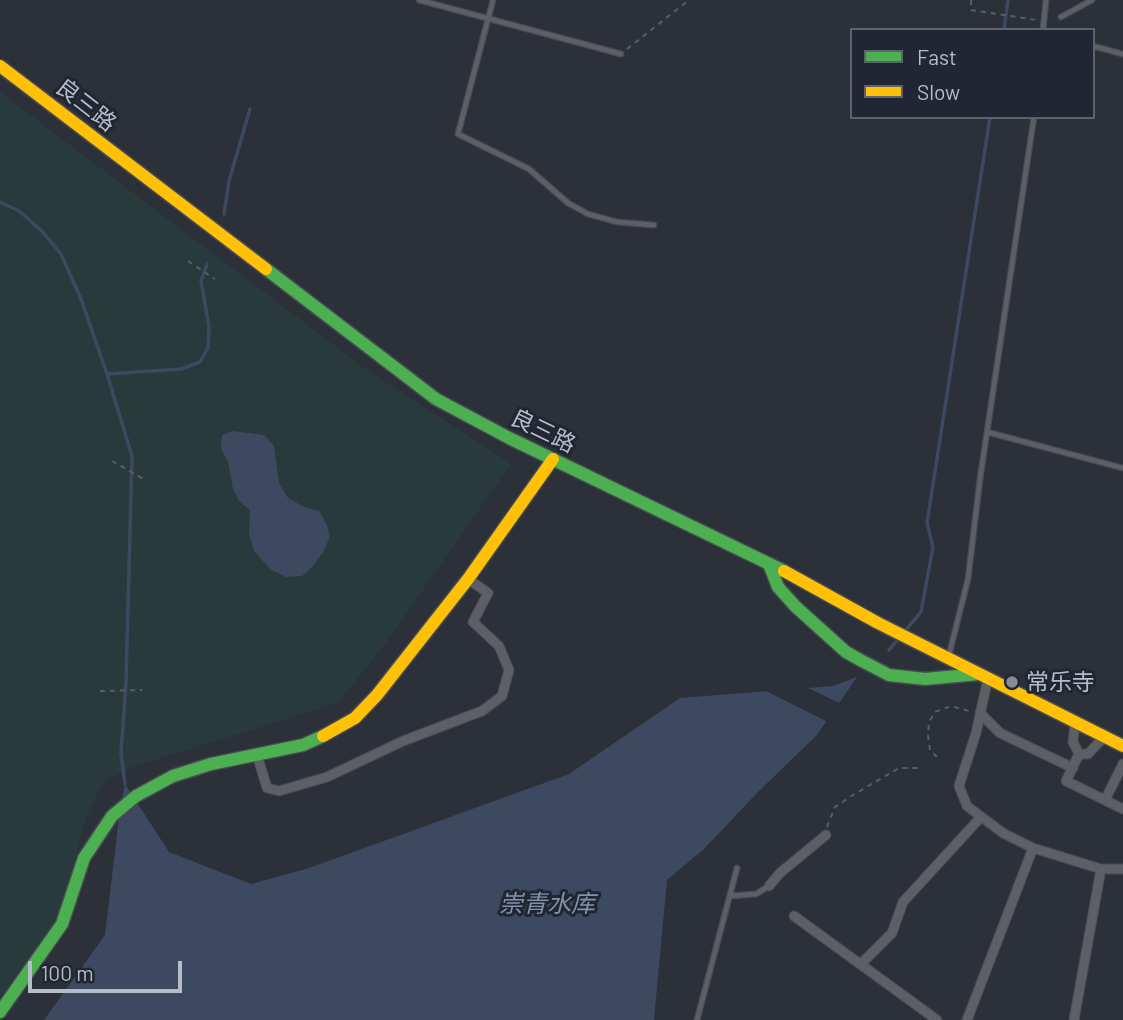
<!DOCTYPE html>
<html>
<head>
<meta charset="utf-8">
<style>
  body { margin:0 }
  #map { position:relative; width:1123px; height:1020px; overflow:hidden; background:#2c3038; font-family:Barlow,sans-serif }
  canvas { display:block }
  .legend { position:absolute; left:850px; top:28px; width:245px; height:91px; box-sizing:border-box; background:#202733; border:2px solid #5c636f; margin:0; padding:9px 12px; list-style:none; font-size:21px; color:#b7bdc8 }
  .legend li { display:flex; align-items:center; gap:14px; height:35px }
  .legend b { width:35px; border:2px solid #5c636f }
  .scale { position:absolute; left:28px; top:961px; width:154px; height:32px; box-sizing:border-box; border:4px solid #b7bdc8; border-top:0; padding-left:9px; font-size:21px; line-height:24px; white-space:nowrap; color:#b7bdc8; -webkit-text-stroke:5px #202733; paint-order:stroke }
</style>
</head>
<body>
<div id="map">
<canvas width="1123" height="1020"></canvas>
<ul class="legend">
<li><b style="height:9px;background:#4caf50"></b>Fast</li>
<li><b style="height:9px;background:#ffc107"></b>Slow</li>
</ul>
<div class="scale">100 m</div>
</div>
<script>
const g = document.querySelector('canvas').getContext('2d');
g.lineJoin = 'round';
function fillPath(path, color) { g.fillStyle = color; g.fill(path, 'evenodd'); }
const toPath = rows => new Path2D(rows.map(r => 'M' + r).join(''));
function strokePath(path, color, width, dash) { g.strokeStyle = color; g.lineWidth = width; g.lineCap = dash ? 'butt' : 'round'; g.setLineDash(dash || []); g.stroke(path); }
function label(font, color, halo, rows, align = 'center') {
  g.font = font + ' Barlow,"Noto Sans SC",sans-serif'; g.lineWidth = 6; g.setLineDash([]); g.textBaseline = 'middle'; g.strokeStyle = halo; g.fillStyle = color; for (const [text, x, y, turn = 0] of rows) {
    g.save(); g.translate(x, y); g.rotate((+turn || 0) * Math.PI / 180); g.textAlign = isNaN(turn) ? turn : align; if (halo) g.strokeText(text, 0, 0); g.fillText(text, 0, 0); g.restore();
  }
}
fillPath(toPath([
  [0,92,363,367,511,464,385,644,338,703,132,767,103,782,86,818,59,919,0,997]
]), '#293a3d');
fillPath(toPath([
  [233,431,264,435,274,446,279,483,288,498,304,507,319,511,327,525,330,536,324,551,313,566,302,576,286,577,271,570,254,551,249,533,250,510,239,501,233,489,228,462,221,448,222,435],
  [857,677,817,735,758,792,704,849,667,880,654,1020,44,1020,105,935,120,809,125,784,169,852,251,884,309,868,569,774,680,698,833,686]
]), '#3d4960');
fillPath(toPath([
  [802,685,843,705,830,723,766,691,768,687]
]), '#2c3038');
strokePath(toPath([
  [1004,30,1008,0],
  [0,202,19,211,42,231,61,254,81,299,107,374,132,456,126,682,121,753,125,784],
  [224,214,229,181,250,109],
  [107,374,181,369,200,362,208,348,209,326,201,281,207,264],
  [905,631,921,612,933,547,927,523,990,117],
  [889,650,900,637]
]), '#3d4960', 3.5);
const lane = toPath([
  [419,0,621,54],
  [493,0,458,134,529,169,568,203,588,214,617,222,654,225],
  [1061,17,1092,0],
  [1043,30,1046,0],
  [1093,46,1123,54],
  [987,432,1123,468],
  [949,655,968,579,980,479,1034,117],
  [730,896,756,894,769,886],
  [697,1020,737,868]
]);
const street = toPath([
  [988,678,976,733,959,786,967,806,1003,833,1033,848,1101,869,1123,869],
  [980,713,1000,733,1073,768],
  [1075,723,1073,742,1079,754,1088,754,1104,737],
  [1079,754,1066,781,1123,809],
  [257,755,267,788,279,791,327,777,403,741,482,711,502,696,509,670,499,646,473,622,488,593,468,579],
  [1105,800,1123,764],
  [769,886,780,873,826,835],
  [794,916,937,1020],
  [861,964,892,933,903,902,980,818],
  [967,1020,1033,848],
  [1074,1020,1101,869]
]);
const fast = toPath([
  [266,269,436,399,509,438,784,571],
  [769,564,778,587,796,607,846,652,862,661,889,675,925,679,979,674],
  [0,1012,62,924,84,858,112,816,136,796,173,776,211,764,303,745,323,736]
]);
const slow = toPath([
  [0,66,266,269],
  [784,571,878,623,1123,746],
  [323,736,355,718,377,695,468,579,553,459]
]);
strokePath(lane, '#484b51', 7);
strokePath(street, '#484b51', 11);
strokePath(fast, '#474b52', 15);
strokePath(slow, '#474b52', 15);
strokePath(toPath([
  [971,0,971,10,1036,20],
  [627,49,689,0],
  [188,261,215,279],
  [112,461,145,480],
  [100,691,142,690],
  [937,757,930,750,928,736,929,722,935,712,951,706,969,711],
  [827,827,835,807,853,795,899,768,918,768]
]), '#595e63', 2, [5, 5]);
strokePath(lane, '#5c5f66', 4.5);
strokePath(street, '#5c5f66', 9);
strokePath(fast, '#4caf50', 12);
strokePath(slow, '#ffc107', 12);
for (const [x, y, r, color] of [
  [1012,682,7,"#868c96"]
]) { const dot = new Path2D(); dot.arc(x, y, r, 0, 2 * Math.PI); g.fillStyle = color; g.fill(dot); strokePath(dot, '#202733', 2.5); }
label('23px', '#b7bdc8', '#202733', [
  ["良三路",86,105,38],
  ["良三路",543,431,26]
]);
label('23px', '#b7bdc8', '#202733', [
  ["常乐寺",1026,682]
], 'left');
label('italic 24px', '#8292ad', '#202733', [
  ["崇青水库",547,904]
]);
</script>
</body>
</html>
